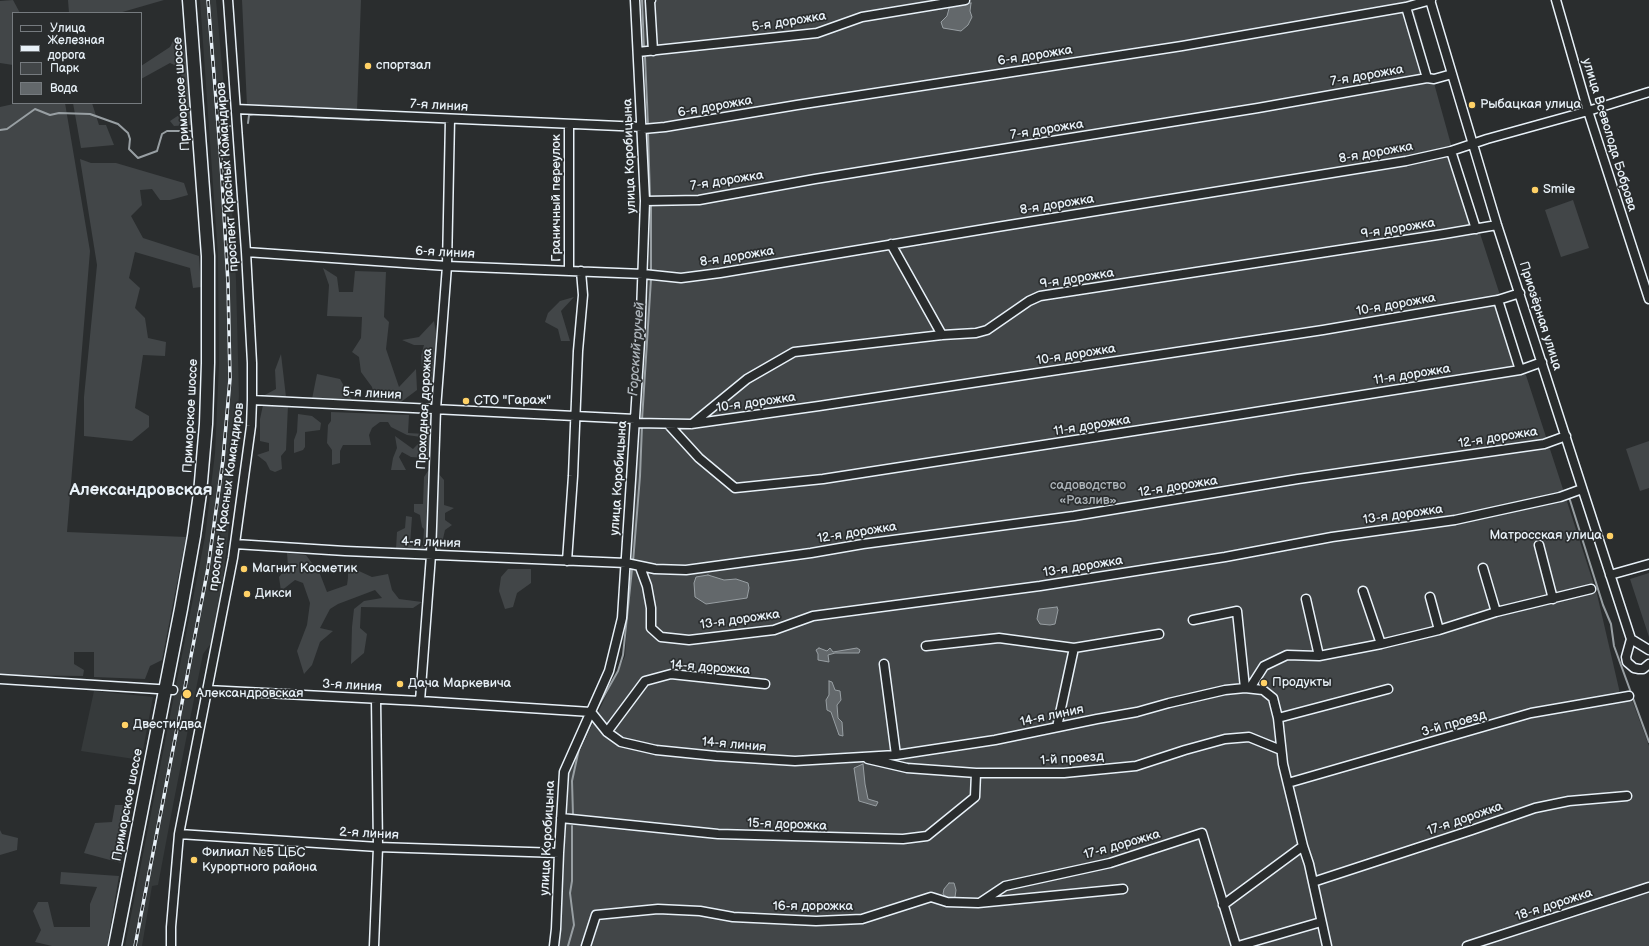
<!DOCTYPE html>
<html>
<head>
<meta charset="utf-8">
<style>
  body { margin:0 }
  #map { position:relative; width:1649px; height:946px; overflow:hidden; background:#2a2d2e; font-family:"Balsamiq Sans",sans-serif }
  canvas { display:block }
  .legend { position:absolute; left:12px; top:12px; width:130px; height:92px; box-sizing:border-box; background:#2a2d2e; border:1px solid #767b7f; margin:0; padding:5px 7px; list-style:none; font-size:12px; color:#e8f1f8 }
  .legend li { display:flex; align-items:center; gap:8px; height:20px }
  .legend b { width:20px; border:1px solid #767b7f }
</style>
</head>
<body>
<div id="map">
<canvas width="1649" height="946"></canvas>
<ul class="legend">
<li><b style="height:5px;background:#2a2d2e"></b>Улица</li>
<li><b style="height:5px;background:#e8f1f8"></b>Железная дорога</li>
<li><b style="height:11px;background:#424648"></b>Парк</li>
<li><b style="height:11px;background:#63686b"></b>Вода</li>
</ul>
</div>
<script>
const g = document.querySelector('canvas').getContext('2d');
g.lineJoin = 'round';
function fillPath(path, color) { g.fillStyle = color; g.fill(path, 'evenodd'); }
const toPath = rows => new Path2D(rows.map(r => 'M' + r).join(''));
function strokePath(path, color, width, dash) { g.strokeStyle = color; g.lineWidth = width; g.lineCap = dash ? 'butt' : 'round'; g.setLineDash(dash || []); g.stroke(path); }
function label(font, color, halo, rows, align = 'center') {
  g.font = font + ' "Balsamiq Sans",sans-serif'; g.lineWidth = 3.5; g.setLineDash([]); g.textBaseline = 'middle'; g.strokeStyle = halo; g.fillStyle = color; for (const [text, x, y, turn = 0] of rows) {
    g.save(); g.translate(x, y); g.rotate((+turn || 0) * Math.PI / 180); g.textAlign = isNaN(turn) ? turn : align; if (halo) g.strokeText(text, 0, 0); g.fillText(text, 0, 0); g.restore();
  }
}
fillPath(toPath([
  [200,0,216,0,227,120,236,280,239,396,228,537,222,587,212,642,203,654,174,800,158,885,152,886,142,946,125,946,205,537,215,453,219,364,218,256],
  [94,691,153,697,141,760,81,751]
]), '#363a3b');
fillPath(toPath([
  [13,0,20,13,13,13,13,65,0,63,0,1],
  [68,0,164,0,119,13,69,13],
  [242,0,361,0,357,110,247,106],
  [643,0,1411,0,1450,141,1597,594,1622,702,1632,700,1649,746,1649,946,559,946,569,773,625,656,649,269,649,127],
  [175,37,183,38,188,77,191,125,174,126,170,121,182,113,181,68,170,63,141,79,141,66,170,47],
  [18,103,65,103,90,251,67,532,186,537,162,660,150,666,145,679,94,677,94,652,74,652,74,664,84,670,83,676,0,675,0,107],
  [73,103,92,103,99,125,106,125,114,145,81,148],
  [80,159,91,163,116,163,184,183,188,195,170,200,160,200,152,189,140,190,142,205,131,216,143,238,199,256,201,287,193,288,190,268,135,252,129,278,140,288,135,308,145,318,148,338,166,342,165,356,143,355,135,408,149,416,149,427,132,441,84,436,84,397,97,265],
  [1573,200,1589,248,1561,257,1545,210],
  [323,268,337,277,339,292,353,292,355,271,386,272,384,317,389,322,386,349,399,387,416,369,417,390,401,402,375,401,372,387,361,372,359,357,352,352,361,338,362,317,327,316,329,285],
  [574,297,561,311,570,341,561,341,558,329,545,322,548,313,560,301],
  [434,321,438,345,434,404,430,404,432,394,430,380,422,368,421,356,424,345,414,345,402,340,419,337],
  [281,354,286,397,263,396,276,389,275,370],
  [317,374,340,379,352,400,312,399],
  [263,405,288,405,286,450,281,456,282,469,275,472,270,470,266,462,257,455,269,451,269,443,260,441,260,419],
  [331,412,409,415,408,433,425,434,427,418,434,420,432,460,425,458,411,457,402,452,399,457,406,470,391,470,393,458,397,448,395,436,413,449,421,441,421,437,407,435,391,427,388,422,380,422,372,428,369,435,371,445,343,445,340,451,340,463,332,465,332,450,327,443,328,425,331,421],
  [298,414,312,416,321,423,320,430,305,432,305,447,303,450,294,453,294,440,297,432],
  [1649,441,1649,488,1640,491,1626,449],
  [428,471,431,472,429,551,396,549,397,532,405,528,406,516,412,517,410,545,423,545,424,529,422,527,420,515,414,512,414,504,423,504,424,477],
  [437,472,444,480,444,505,454,508,445,513,445,520,452,525,445,530,440,552,433,551],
  [287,553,306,555,320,574,327,592,347,585,348,578,348,566,372,577,388,574,392,590,399,599,422,602,413,608,361,607,360,628,367,634,364,653,351,664,352,627,354,609,364,601,382,598,375,590,338,604,330,609,320,628,333,631,320,642,312,665,304,674,297,651,307,625,310,603,303,583,295,580,281,591,279,577,288,566],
  [508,569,531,569,531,583,517,593,513,607,505,609,499,591,501,577],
  [1649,573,1649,637,1630,579],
  [115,805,123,805,129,821,121,863,84,853,95,823,112,822],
  [0,830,2,834,18,838,17,850,0,855],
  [61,872,119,876,107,946,52,946,35,942,41,930,33,911,38,902,48,902,54,927,90,927,90,904,97,887,60,884]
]), '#424648');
const water = toPath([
  [971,3,970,11,972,17,968,25,961,31,943,28,941,22,947,16,950,5,971,3],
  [708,575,724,580,736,579,748,583,749,588,747,598,706,604,695,597,694,583,696,577,708,575],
  [1057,607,1058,610,1055,624,1050,625,1040,624,1037,619,1039,609,1057,607],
  [819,648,827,651,830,648,833,652,857,648,860,650,859,653,835,653,828,655,829,662,818,660,818,654,816,650,819,648],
  [829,681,832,682,835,690,840,691,841,700,837,705,838,718,842,722,843,736,839,735,831,712,827,710,826,700,829,695,829,681],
  [863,764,865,784,868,799,878,802,876,806,859,801,854,768,863,764],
  [949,883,954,883,956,890,955,897,949,899,943,894,944,889,949,883]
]);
fillPath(water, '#63686b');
strokePath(water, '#989fa3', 1);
strokePath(toPath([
  [642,0,644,48],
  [645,57,648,125],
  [248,123,249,115,255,114,369,120],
  [221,127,230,126],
  [0,130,7,129,35,109,50,115,59,113,90,114,118,124,128,133,130,139,129,149,138,158,157,151,162,134,167,131,192,131],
  [648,132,650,198],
  [651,205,651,273],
  [642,420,651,279],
  [1569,497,1603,605,1611,624,1614,646,1649,742],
  [633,562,640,476,642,426],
  [595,712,618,671,623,655,632,569],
  [573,815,572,781,579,749,592,721],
  [568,946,574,925,570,893,572,881,572,826]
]), '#989fa3', 2);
const minor = toPath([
  [651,0,650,1,653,51],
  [1430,0,1497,225,1631,639,1626,657,1627,662,1634,668,1639,669,1643,669,1649,664],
  [1556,0,1588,111,1649,299],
  [1406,7,1427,78],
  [638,52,817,33,862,17,965,0],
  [236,109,642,127],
  [569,125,569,271],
  [643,129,665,127,797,105,1182,46,1406,7,1431,0],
  [1451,151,1476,229],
  [645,201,699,200,815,179,1258,108,1365,89,1427,78,1434,79,1452,74],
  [891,244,942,335],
  [246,252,447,266,643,274,681,278,720,273,997,227,1406,161,1451,151,1487,139,1588,111,1649,92],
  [1498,300,1520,370],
  [252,400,635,419],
  [635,423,691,424,819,406,1323,330,1498,300,1520,293],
  [668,424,699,458,735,488,823,479,1205,420,1520,370,1542,362],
  [692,424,747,379,794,352,942,335,976,333,987,330,1029,301,1040,296,1444,234,1497,225],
  [235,544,345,551,626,563,655,569,686,570,811,553,863,544,1074,516,1298,479,1544,444,1566,436],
  [1539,545,1553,599],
  [567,561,573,476,578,351,583,295,581,271],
  [640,567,647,586,651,608,651,628,661,637,689,640,774,630,813,616,1040,586,1225,557,1332,537,1455,520,1560,497,1582,489],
  [1483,568,1496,612],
  [1610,575,1649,564],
  [1363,591,1381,644],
  [1430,597,1439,630],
  [1306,599,1319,656],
  [1193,620,1237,611,1245,688],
  [1631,639,1649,650],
  [926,646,999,638,1074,648,1159,634],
  [884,664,896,755],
  [0,679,173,690],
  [1250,688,1264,666,1287,655,1319,656,1381,644,1439,630,1496,612,1591,589],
  [207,690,420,701,591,712,607,732,621,742,656,750,716,756,795,761,896,755,995,740,1097,719,1137,712,1169,703,1225,690,1245,688,1263,690,1273,698,1278,718,1283,764,1303,846,1309,864,1327,946],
  [420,701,431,555,436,409,447,266,450,119],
  [1278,718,1388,689],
  [1057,727,1074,648],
  [607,732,645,681,671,674,765,684],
  [868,759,907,768,976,773,1064,773,1136,766,1185,750,1225,739,1249,737,1281,750],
  [1288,783,1531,713,1629,696],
  [561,818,718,834,903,839,927,836,975,797,976,773],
  [179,834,378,847,559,853],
  [1313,882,1472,830,1535,808,1569,801,1627,796],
  [981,902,1005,886,1110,863,1202,833,1236,946],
  [1223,905,1303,846],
  [171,946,171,927,179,834,233,558,251,426,252,400,252,363,246,252,228,0],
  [374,946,378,847,376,699],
  [554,946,556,929,559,853,564,772,609,671,622,618,640,341,645,201,635,0],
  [586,946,596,915,658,909,700,911,733,917,816,921,862,919,931,897,947,902,978,903,1123,889],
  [1238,946,1321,922],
  [1467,946,1649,887]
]);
const highway = toPath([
  [115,946,181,609,194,536,200,493,206,424,208,363,208,256,189,0]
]);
strokePath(minor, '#e8f1f8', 11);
strokePath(highway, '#e8f1f8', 15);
strokePath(minor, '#2a2d2e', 8);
strokePath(highway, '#2a2d2e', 12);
const rail = toPath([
  [135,946,208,568,223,460,230,379,228,283,221,162,208,0]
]);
strokePath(rail, '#e8f1f8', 3.5);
strokePath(rail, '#2a2d2e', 2, [6]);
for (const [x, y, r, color] of [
  [368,66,4,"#ffd166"],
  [1472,105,4,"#ffd166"],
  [1535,190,4,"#ffd166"],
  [466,401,4,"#ffd166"],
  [1610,536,4,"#ffd166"],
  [244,569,4,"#ffd166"],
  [247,594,4,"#ffd166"],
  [1264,683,4,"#ffd166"],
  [400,684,4,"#ffd166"],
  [187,694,5,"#ffd166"],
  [125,725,4,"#ffd166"],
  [194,860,4,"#ffd166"]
]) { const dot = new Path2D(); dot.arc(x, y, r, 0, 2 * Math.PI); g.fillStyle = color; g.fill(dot); strokePath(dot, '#2a2d2e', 1.5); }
label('13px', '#e8f1f8', '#2a2d2e', [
  ["5-я дорожка",789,22,-9],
  ["6-я дорожка",1035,56,-9],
  ["7-я дорожка",1367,76,-10],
  ["Приморское шоссе",182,94,-94],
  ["7-я линия",439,106,3],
  ["6-я дорожка",715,107,-10],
  ["7-я дорожка",1047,130,-9],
  ["улица Всеволода Боброва",1609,135,73],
  ["8-я дорожка",1376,153,-10],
  ["улица Коробицына",630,156,-92],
  ["проспект Красных Командиров",228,177,-94],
  ["7-я дорожка",727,181,-9],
  ["Граничный переулок",557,198,-90],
  ["8-я дорожка",1057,205,-9],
  ["9-я дорожка",1398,229,-9],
  ["6-я линия",445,253,3],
  ["8-я дорожка",737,257,-9],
  ["9-я дорожка",1077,279,-9],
  ["10-я дорожка",1396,305,-10],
  ["Приозёрная улица",1540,316,72],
  ["10-я дорожка",1076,355,-9],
  ["11-я дорожка",1412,375,-9],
  ["5-я линия",372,394,3],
  ["10-я дорожка",756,403,-8],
  ["Проходная дорожка",425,409,-87],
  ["Приморское шоссе",191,416,-87],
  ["11-я дорожка",1092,426,-9],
  ["12-я дорожка",1498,438,-9],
  ["улица Коробицына",619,478,-86],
  ["12-я дорожка",1178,487,-9],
  ["проспект Красных Командиров",227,497,-82],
  ["13-я дорожка",1403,515,-8],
  ["12-я дорожка",857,533,-9],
  ["4-я линия",431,543,2],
  ["13-я дорожка",1083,567,-9],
  ["13-я дорожка",740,620,-8],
  ["14-я дорожка",710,668,4],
  ["3-я линия",352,686,3],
  ["14-я линия",1052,716,-12],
  ["3-й проезд",1454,724,-16],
  ["14-я линия",734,745,5],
  ["1-й проезд",1072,759,-4],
  ["Приморское шоссе",128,805,-79],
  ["17-я дорожка",1465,819,-19],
  ["15-я дорожка",787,825,2],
  ["2-я линия",369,834,3],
  ["улица Коробицына",548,838,-87],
  ["17-я дорожка",1122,845,-16],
  ["18-я дорожка",1554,905,-18],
  ["16-я дорожка",813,907]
]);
label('13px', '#e8f1f8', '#2a2d2e', [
  ["спортзал",376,66],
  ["Рыбацкая улица",1480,105],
  ["Smile",1543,190],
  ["СТО \"Гараж\"",474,401],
  ["Матросская улица",1602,536,"right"],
  ["Магнит Косметик",252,569],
  ["Дикси",255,594],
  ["Продукты",1272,683],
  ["Дача Маркевича",408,684],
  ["Александровская",196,694],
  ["Двести два",133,725],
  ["Филиал №5 ЦБС",202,853],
  ["Курортного района",202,868]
], 'left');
label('13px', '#aeb5ba', '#2a2d2e', [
  ["садоводство",1088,486],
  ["«Разлив»",1088,501]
]);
label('italic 14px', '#acb3b9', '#2a2d2e', [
  ["Горский ручей",637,349,-86]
]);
label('bold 17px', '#e8f1f8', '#2a2d2e', [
  ["Александровская",141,491]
]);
</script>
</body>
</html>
